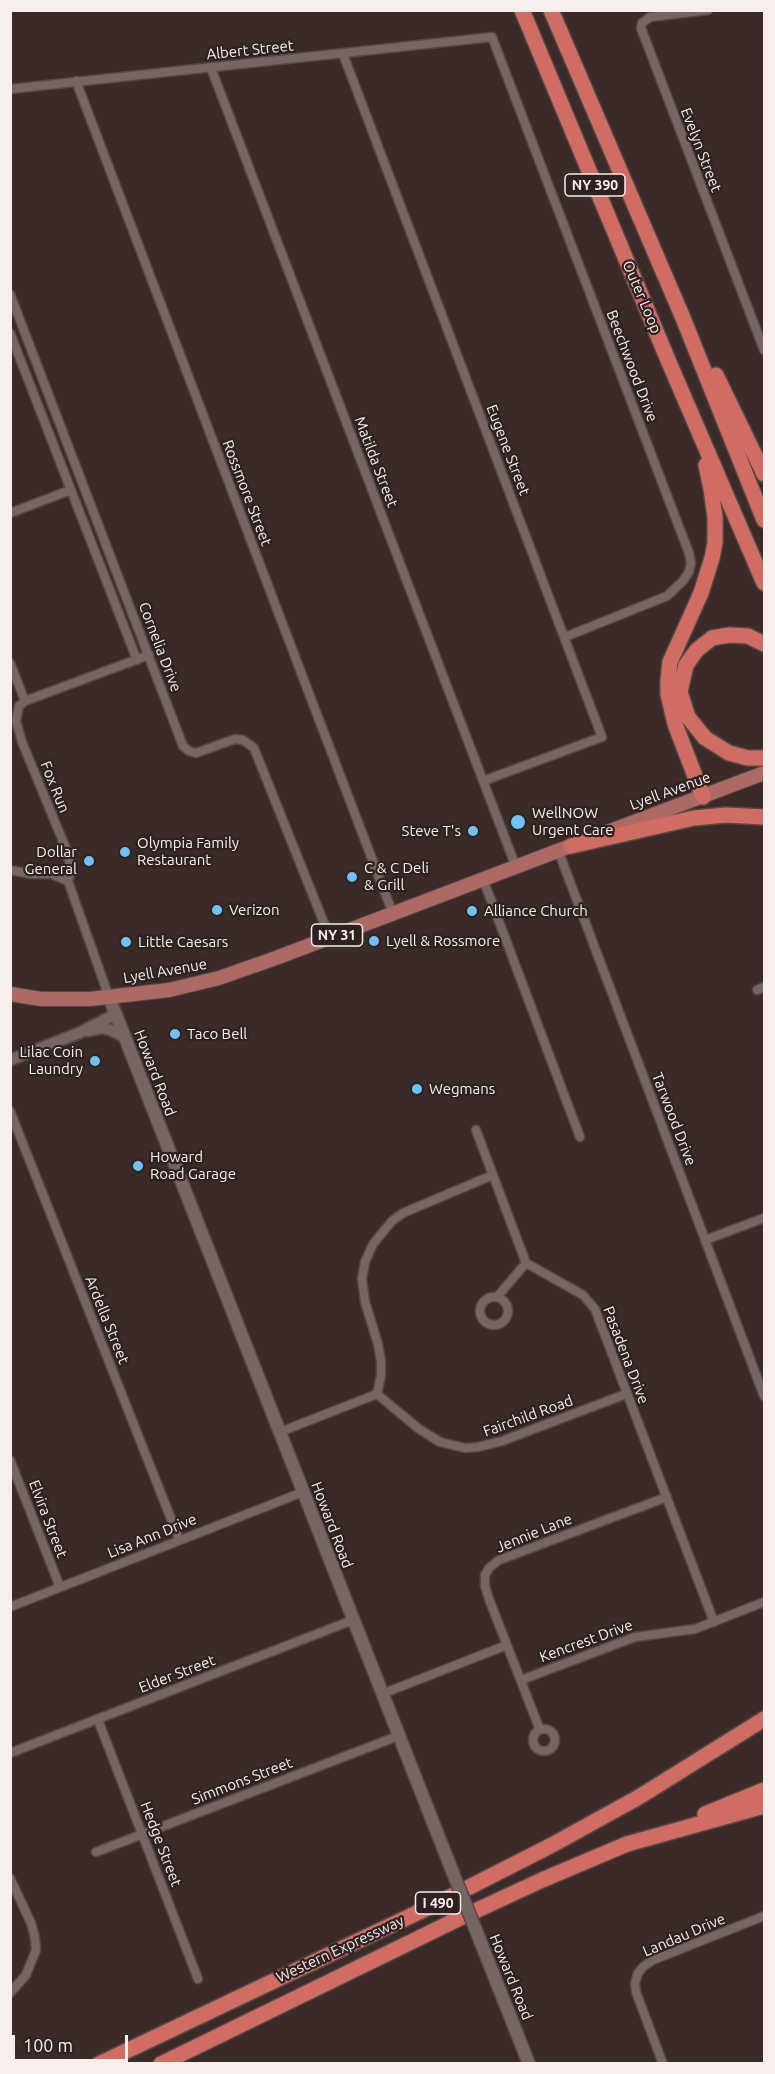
<!DOCTYPE html>
<html>
<head>
<meta charset="utf-8">
<style>
  body { margin:0 }
  #map { position:relative; width:775px; height:2074px; overflow:hidden; background:#3a2b29; font-family:Ubuntu,sans-serif }
  canvas { display:block }
  .frame { position:absolute; inset:0; border:12px solid #f8eeed; pointer-events:none }
  .scale { position:absolute; left:12px; top:2035px; width:116px; height:27px; box-sizing:border-box; border:3px solid #f8eeed; border-top:0; padding-left:8px; font-size:18px; line-height:21px; white-space:nowrap; color:#f8eeed; -webkit-text-stroke:4px #2f2120; paint-order:stroke }
</style>
</head>
<body>
<div id="map">
<canvas width="775" height="2074"></canvas>
<div class="frame"></div>
<div class="scale">100 m</div>
</div>
<script>
const g = document.querySelector('canvas').getContext('2d');
g.lineJoin = 'round';
const toPath = rows => new Path2D(rows.map(r => 'M' + r).join(''));
function strokePath(path, color, width, dash) { g.strokeStyle = color; g.lineWidth = width; g.lineCap = dash ? 'butt' : 'round'; g.setLineDash(dash || []); g.stroke(path); }
function label(font, color, halo, rows, align = 'center') {
  g.font = font + ' Ubuntu,sans-serif'; g.lineWidth = 4.5; g.setLineDash([]); g.textBaseline = 'middle'; g.strokeStyle = halo; g.fillStyle = color; for (const [text, x, y, turn = 0] of rows) {
    g.save(); g.translate(x, y); g.rotate((+turn || 0) * Math.PI / 180); g.textAlign = isNaN(turn) ? turn : align; if (halo) g.strokeText(text, 0, 0); g.fillText(text, 0, 0); g.restore();
  }
}
const minor = toPath([
  [708,10,650,17,642,23,641,28,764,350],
  [343,54,602,737,483,781],
  [211,68,516,867],
  [76,81,393,914],
  [10,89,492,37,689,553,691,563,689,572,683,581,667,596,565,637],
  [10,294,183,746,189,751,196,753,235,739,243,740,254,748,330,938],
  [10,333,137,660],
  [10,513,71,490],
  [10,663,25,701],
  [558,850,764,1396],
  [10,870,31,874,51,874,68,881],
  [483,879,580,1137],
  [757,990,764,987],
  [109,997,68,881,71,870,67,851,22,742,16,721,19,706,25,701,149,655],
  [10,1111,179,1539],
  [476,1130,526,1263,583,1295,595,1309,714,1622],
  [705,1240,764,1218],
  '480 1311a14 14 0 1 1 28 0a14 14 0 1 1-28 0Z',
  [497,1297,526,1263],
  [377,1394,381,1376,381,1361,378,1344,365,1302,362,1279,365,1262,373,1244,392,1221,403,1213,493,1175],
  [280,1432,377,1394,419,1429,440,1442,465,1448,478,1447,502,1441,626,1394],
  [10,1460,60,1587],
  [10,1607,303,1492],
  [521,1680,635,1637,695,1629,764,1602],
  [382,1694,507,1645],
  [98,1720,198,1979],
  '533 1740a11 11 0 1 1 22 0a11 11 0 1 1-22 0Z',
  [540,1730,489,1599,485,1586,485,1575,489,1568,499,1560,667,1497],
  [10,1753,353,1620],
  [96,1852,398,1736],
  [10,1878,31,1923,35,1938,36,1950,26,1975,10,1993],
  [663,2064,636,1992,635,1983,638,1973,644,1966,653,1960,764,1916]
]);
const tertiary = toPath([
  [88,1031,102,1028,111,1030,124,1037],
  [10,1060,79,1033,116,1014]
]);
const secondary = toPath([
  [109,997,451,1868],
  [481,1943,529,2064]
]);
const primary = toPath([
  [605,833,764,773],
  [10,994,41,999,90,999,169,990,219,978,276,958,581,842]
]);
const motorway = toPath([
  [522,10,668,360,764,583],
  [551,10,683,318,764,520],
  [716,375,764,474],
  [764,644,748,636,729,635,712,638,697,650,686,665,680,692,688,717,705,738,729,753,748,758,764,758],
  [703,797,675,724,668,694,668,680,670,662,701,593,712,558,715,543,715,517,711,489,706,465],
  [571,846,694,818,726,815,764,817],
  [705,1814,764,1790],
  [99,2064,440,1902,552,1845,639,1797,764,1719],
  [161,2064,458,1919,542,1880,627,1844,764,1806]
]);
strokePath(minor, '#544847', 11);
strokePath(tertiary, '#544847', 14);
strokePath(secondary, '#544847', 15);
strokePath(primary, '#544847', 16);
strokePath(motorway, '#544847', 18);
strokePath(minor, '#766563', 8);
strokePath(tertiary, '#766563', 10);
strokePath(secondary, '#766563', 12);
strokePath(primary, '#ad6963', 14);
strokePath(motorway, '#d16c63', 15);
const secondaryBridge = toPath([
  [451,1868,481,1943]
]);
strokePath(secondaryBridge, '#544847', 15, []);
strokePath(secondaryBridge, '#766563', 12);
for (const [x, y, r, color] of [
  [518,822,8,"#6ec2f4"],
  [473,831,6,"#6ec2f4"],
  [125,852,6,"#6ec2f4"],
  [89,861,6,"#6ec2f4"],
  [352,877,6,"#6ec2f4"],
  [217,910,6,"#6ec2f4"],
  [472,911,6,"#6ec2f4"],
  [374,941,6,"#6ec2f4"],
  [126,942,6,"#6ec2f4"],
  [175,1034,6,"#6ec2f4"],
  [95,1061,6,"#6ec2f4"],
  [417,1089,6,"#6ec2f4"],
  [138,1166,6,"#6ec2f4"]
]) { const dot = new Path2D(); dot.arc(x, y, r, 0, 2 * Math.PI); g.fillStyle = color; g.fill(dot); strokePath(dot, '#2f2120', 2); }
for (const [x, y, w] of [
  [595,185,60],
  [337,935,51],
  [438,1903,45]
]) { const box = new Path2D(); box.roundRect(x - w / 2, y - 11, w, 22, 4.5); g.fillStyle = '#2f2120'; g.fill(box); strokePath(box, '#f8eeed', 1.5); }
label('bold 14px', '#f8eeed', null, [
  ["NY 390",595,185],
  ["NY 31",337,935],
  ["I 490",438,1903]
]);
label('15px', '#f8eeed', '#2f2120', [
  ["Albert Street",250,50,-6],
  ["Evelyn Street",701,150,69],
  ["Outer Loop",642,297,67],
  ["Beechwood Drive",632,366,69],
  ["Eugene Street",508,450,69],
  ["Matilda Street",376,462,69],
  ["Rossmore Street",247,493,69],
  ["Cornelia Drive",160,647,69],
  ["Fox Run",55,787,68],
  ["Lyell Avenue",670,791,-20],
  ["Lyell Avenue",165,971,-10],
  ["Howard Road",155,1073,69],
  ["Tarwood Drive",674,1119,69],
  ["Ardella Street",107,1320,68],
  ["Pasadena Drive",626,1355,69],
  ["Fairchild Road",528,1416,-20],
  ["Elvira Street",48,1519,69],
  ["Howard Road",332,1525,69],
  ["Jennie Lane",534,1533,-22],
  ["Lisa Ann Drive",152,1536,-22],
  ["Kencrest Drive",586,1641,-20],
  ["Elder Street",177,1674,-21],
  ["Simmons Street",242,1781,-21],
  ["Hedge Street",161,1844,69],
  ["Landau Drive",684,1935,-23],
  ["Western Expressway",340,1949,-25],
  ["Howard Road",511,1977,68]
]);
label('15px', '#f8eeed', '#2f2120', [
  ["WellNOW",532,813],
  ["Urgent Care",532,830],
  ["Steve T's",461,831,"right"],
  ["Olympia Family",137,843],
  ["Restaurant",137,860],
  ["Dollar",77,852,"right"],
  ["General",77,869,"right"],
  ["C & C Deli",364,868],
  ["& Grill",364,885],
  ["Verizon",229,910],
  ["Alliance Church",484,911],
  ["Lyell & Rossmore",386,941],
  ["Little Caesars",138,942],
  ["Taco Bell",187,1034],
  ["Lilac Coin",83,1052,"right"],
  ["Laundry",83,1069,"right"],
  ["Wegmans",429,1089],
  ["Howard",150,1157],
  ["Road Garage",150,1174]
], 'left');
</script>
</body>
</html>
